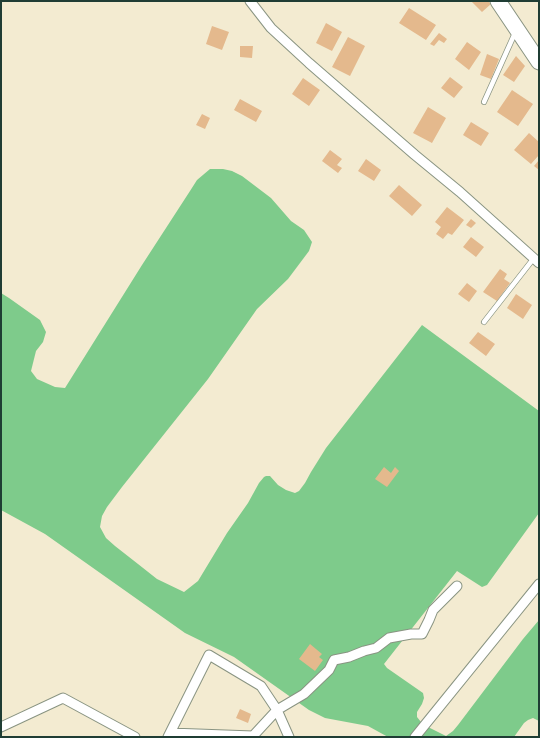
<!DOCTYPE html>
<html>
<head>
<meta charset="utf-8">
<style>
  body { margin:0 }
  #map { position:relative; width:540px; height:738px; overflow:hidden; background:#f3ebd1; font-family:Alegreya,serif }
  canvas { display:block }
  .frame { position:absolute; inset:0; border:2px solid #1f3d34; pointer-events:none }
</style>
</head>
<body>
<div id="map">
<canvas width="540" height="738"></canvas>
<div class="frame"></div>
</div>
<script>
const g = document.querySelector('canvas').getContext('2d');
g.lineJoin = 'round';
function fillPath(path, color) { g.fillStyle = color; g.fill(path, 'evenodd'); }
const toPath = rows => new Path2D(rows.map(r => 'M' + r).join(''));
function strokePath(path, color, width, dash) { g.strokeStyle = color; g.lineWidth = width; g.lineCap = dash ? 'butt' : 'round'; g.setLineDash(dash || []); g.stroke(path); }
fillPath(toPath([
  [210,169,223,169,232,171,242,176,271,198,291,221,304,230,312,242,309,251,288,279,257,309,208,379,122,487,107,507,102,516,100,527,106,538,115,546,138,564,157,579,184,592,198,581,227,533,248,503,259,483,264,477,266,476,270,476,278,485,286,490,295,493,299,491,305,483,311,472,326,448,422,325,539,411,539,513,487,585,482,587,457,571,384,664,387,668,423,693,424,698,422,704,417,712,417,717,421,722,428,727,446,736,453,731,458,725,523,639,539,620,539,721,533,718,528,720,524,723,514,737,388,737,368,726,325,718,309,710,234,657,185,633,45,534,1,510,1,293,9,298,40,320,46,332,43,342,36,351,31,371,37,379,55,387,65,388,142,265,190,191,197,180]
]), '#7ecb8b');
fillPath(toPath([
  [471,1,488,1,491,4,482,12],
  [409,8,436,25,426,40,399,23],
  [326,23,342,32,332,51,316,43],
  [212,26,229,32,222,50,206,44],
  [439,33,447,39,444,43,439,40,434,46,430,44],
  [348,37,365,46,350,76,332,67],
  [467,42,481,52,469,70,455,59],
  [240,46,253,46,252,58,240,57],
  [487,54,499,59,491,79,480,75],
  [516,56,525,66,514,82,503,75],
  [450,77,463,87,454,98,441,88],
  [303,78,320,90,309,106,292,94],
  [512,90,533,104,518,126,497,112],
  [240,99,262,111,256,122,234,110],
  [428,107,446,118,432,143,413,133],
  [202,114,210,118,205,129,196,125],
  [471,122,489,133,481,146,463,135],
  [529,133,539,142,539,155,531,164,514,150],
  [330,150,342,159,337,165,342,168,338,173,322,161],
  [366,159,381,170,374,181,358,171],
  [539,160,539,170,534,166],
  [399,185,422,205,412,216,389,196],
  [447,207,464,220,452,235,448,233,443,239,436,234,441,227,435,222],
  [471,219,476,223,471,228,466,225],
  [471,237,484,247,476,257,463,247],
  [500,269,507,274,504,279,510,283,497,301,483,292],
  [467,283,477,291,469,302,458,294],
  [516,294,532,305,523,319,507,308],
  [478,332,495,344,486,356,469,343],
  [384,467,391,473,395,467,399,471,387,487,375,479],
  [310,644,322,654,319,657,323,660,315,671,299,659],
  [240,709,251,714,248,723,236,718]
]), '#e4b98d');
const service = toPath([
  [484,102,515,33],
  [484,322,534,258]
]);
const minor = toPath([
  [250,1,271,28,309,63,415,155,460,192,539,263],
  [1,727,63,698,135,737],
  [170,733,253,736,255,737],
  [168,737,209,655,261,686,277,710,253,736],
  [289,737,277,710,304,694,329,670,334,660,349,657,364,651,376,648,389,638,411,634,422,634,429,620,433,610,457,586],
  [415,737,539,584]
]);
const primary = toPath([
  [498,1,539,62]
]);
strokePath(service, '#899482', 6);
strokePath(minor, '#899482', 11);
strokePath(primary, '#899482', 17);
strokePath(service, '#fff', 4.5);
strokePath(minor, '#fff', 9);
strokePath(primary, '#fff', 15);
</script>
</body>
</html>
